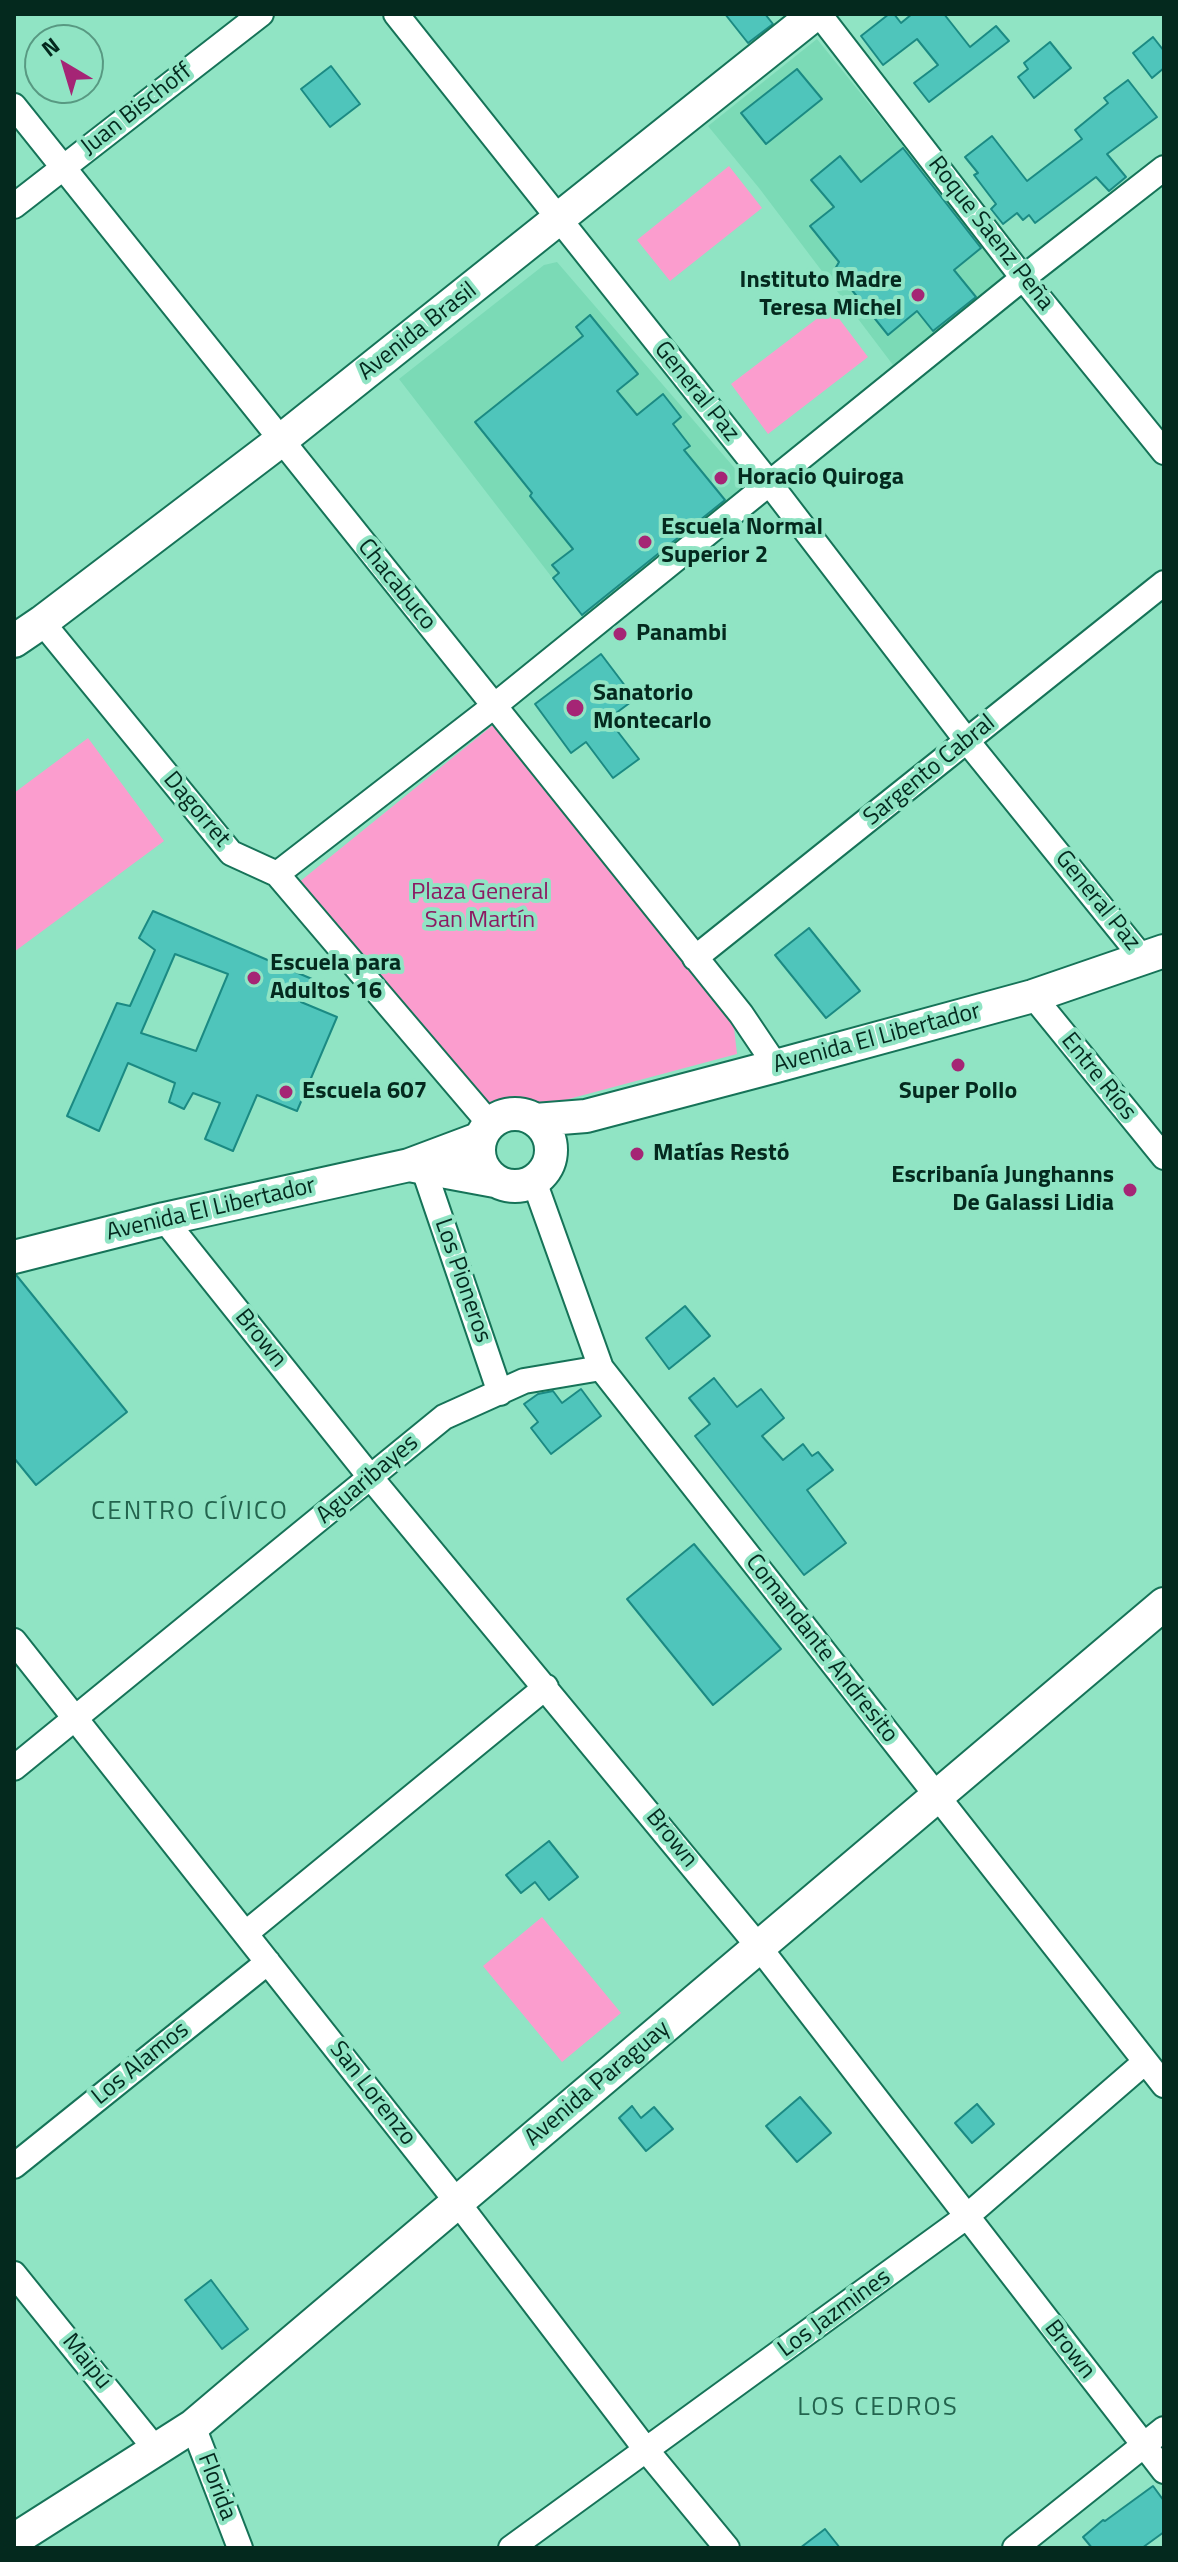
<!DOCTYPE html>
<html>
<head>
<meta charset="utf-8">
<style>
  body { margin:0 }
  #map { position:relative; width:1178px; height:2562px; overflow:hidden; background:#90e4c4; font-family:"Titillium Web",sans-serif }
  canvas { display:block }
  .frame { position:absolute; inset:0; border:16px solid #04291e; pointer-events:none }
  .north { position:absolute; left:24px; top:24px; width:80px; height:80px; box-sizing:border-box; background:#90e4c4; border:2px solid #589982; border-radius:50%; rotate:322deg; font-size:22px; font-weight:700; line-height:32px; text-align:center; color:#04291e }
  .north::after { content:''; display:block; margin:auto; width:28px; height:36px; background:#a52575; clip-path:polygon(50% 0,100% 100%,50% 72%,0 100%) }
</style>
</head>
<body>
<div id="map">
<canvas width="1178" height="2562"></canvas>
<div class="frame"></div>
<div class="north">N</div>
</div>
<script>
const g = document.querySelector('canvas').getContext('2d');
g.lineJoin = 'round';
function fillPath(path, color) { g.fillStyle = color; g.fill(path, 'evenodd'); }
const toPath = rows => new Path2D(rows.map(r => 'M' + r).join(''));
function strokePath(path, color, width, dash) { g.strokeStyle = color; g.lineWidth = width; g.lineCap = dash ? 'butt' : 'round'; g.setLineDash(dash || []); g.stroke(path); }
function label(font, color, halo, rows, align = 'center') {
  g.font = font + ' "Titillium Web",sans-serif'; g.lineWidth = 8; g.setLineDash([]); g.textBaseline = 'middle'; g.strokeStyle = halo; g.fillStyle = color; for (const [text, x, y, turn = 0] of rows) {
    g.save(); g.translate(x, y); g.rotate((+turn || 0) * Math.PI / 180); g.textAlign = isNaN(turn) ? turn : align; if (halo) g.strokeText(text, 0, 0); g.fillText(text, 0, 0); g.restore();
  }
}
fillPath(toPath([
  [817,39,1010,279,893,365,759,188,708,126],
  [557,262,744,479,747,490,584,619,399,379,544,265]
]), '#7bdab6');
fillPath(toPath([
  [729,166,762,208,670,281,637,240],
  [831,308,868,357,768,434,731,384],
  [493,725,733,1019,737,1054,535,1108,482,1104,298,883],
  [88,738,164,841,14,952,14,793],
  [542,1917,621,2013,562,2062,483,1966]
]), '#fb9dce');
const building = toPath([
  [725,14,765,14,773,24,748,43,725,14],
  [889,14,894,14,901,23,912,14,944,14,970,47,996,26,1009,41,929,102,914,83,938,65,917,39,883,65,861,36,889,14],
  [1153,37,1164,51,1164,68,1152,78,1133,53,1153,37],
  [1050,42,1071,68,1034,98,1018,77,1028,69,1024,63,1050,42],
  [331,66,360,104,330,127,301,89,331,66],
  [797,69,822,99,766,144,741,113,797,69],
  [1128,80,1157,117,1107,154,1126,177,1109,191,1096,177,1035,223,1029,215,1023,220,1017,213,1003,224,991,209,996,204,974,175,978,173,965,157,992,136,1027,181,1082,139,1075,130,1108,103,1104,98,1128,80],
  [903,148,981,248,954,270,976,297,933,331,917,311,888,335,835,269,839,262,810,226,834,207,811,180,840,156,861,182,903,148],
  [590,315,638,374,617,391,637,415,663,394,681,417,673,424,690,446,684,450,725,500,582,615,553,578,559,573,552,565,573,549,530,496,532,493,475,422,583,336,576,327,590,315],
  [601,654,635,699,608,719,639,759,613,778,586,742,571,753,535,704,601,654],
  [153,911,312,979,301,1002,337,1017,297,1111,257,1095,233,1151,205,1139,220,1103,193,1093,184,1109,169,1102,175,1083,128,1063,99,1131,67,1116,117,1003,130,1006,155,950,139,938,153,911],
  [175,954,228,974,196,1051,141,1033,175,954],
  [809,928,860,991,826,1018,775,955,809,928],
  [14,1275,17,1276,127,1412,36,1485,14,1458,14,1275],
  [685,1306,710,1336,669,1369,646,1338,685,1306],
  [714,1378,737,1407,761,1389,784,1418,762,1436,783,1460,803,1444,812,1456,818,1452,833,1470,807,1490,846,1543,804,1575,695,1436,710,1424,689,1398,714,1378],
  [581,1389,601,1416,551,1454,531,1428,538,1422,524,1404,538,1394,553,1391,562,1403,581,1389],
  [694,1544,781,1649,713,1705,627,1599,694,1544],
  [549,1841,578,1877,549,1900,535,1882,521,1893,506,1875,549,1841],
  [800,2097,831,2133,797,2162,766,2126,800,2097],
  [977,2104,994,2124,972,2143,955,2123,977,2104],
  [632,2106,641,2118,654,2107,673,2129,646,2151,619,2118,632,2106],
  [211,2280,248,2329,222,2349,185,2300,211,2280],
  [1153,2486,1164,2501,1164,2532,1142,2548,1092,2548,1083,2537,1103,2520,1105,2521,1153,2486],
  [825,2529,840,2548,800,2548,825,2529]
]);
fillPath(building, '#4fc5bb');
strokePath(building, '#1b8a83', 2);
const street = toPath([
  [396,14,770,484,967,741,1144,960],
  [819,14,1023,278,1164,452],
  [14,106,741,1014,776,1066],
  [14,206,261,14],
  [42,622,231,853,277,874,490,1124],
  [277,874,494,706,1023,278,1164,168],
  [695,958,1164,583],
  [1033,996,1164,1157],
  [424,1170,500,1393],
  [534,1181,601,1368,1164,2085],
  [164,1219,371,1478,759,1947,1164,2471],
  [14,1641,458,2203,647,2451,727,2548],
  [14,1768,444,1417,524,1381,601,1368],
  [246,1933,546,1687],
  [14,2166,268,1962],
  [14,2274,157,2451],
  [193,2426,240,2548],
  [511,2548,966,2217,1145,2062],
  [1015,2548,1164,2429]
]);
const secondary = toPath([
  [14,641,42,622,280,441,815,14],
  '479 1150a36 36 0 1 1 72 0a36 36 0 1 1-72 0Z',
  [535,1120,586,1116,776,1066,1033,996,1164,951],
  [409,1165,495,1181],
  [14,1257,164,1219,409,1165,481,1138],
  [14,2540,193,2426,1164,1604]
]);
strokePath(street, '#167358', 28);
strokePath(secondary, '#167358', 36);
strokePath(street, '#fff', 24);
strokePath(secondary, '#fff', 32);
for (const [x, y, r, color] of [
  [918,295,8,"#a52575"],
  [721,478,8,"#a52575"],
  [645,542,8,"#a52575"],
  [620,634,8,"#a52575"],
  [575,708,10,"#a52575"],
  [254,978,8,"#a52575"],
  [958,1065,8,"#a52575"],
  [286,1092,8,"#a52575"],
  [637,1154,8,"#a52575"],
  [1130,1190,8,"#a52575"]
]) { const dot = new Path2D(); dot.arc(x, y, r, 0, 2 * Math.PI); g.fillStyle = color; g.fill(dot); strokePath(dot, '#90e4c4', 3); }
label('24px', '#04291e', '#90e4c4', [
  ["Juan Bischoff",137,110,-38],
  ["Roque Saenz Peña",990,234,52],
  ["Avenida Brasil",418,332,-38],
  ["General Paz",696,392,51],
  ["Chacabuco",396,585,51],
  ["Sargento Cabral",930,771,-39],
  ["Dagorret",196,810,50],
  ["General Paz",1097,901,51],
  ["Avenida El Libertador",877,1039,-15],
  ["Entre Ríos",1098,1077,51],
  ["Avenida El Libertador",211,1210,-13],
  ["Los Pioneros",462,1281,71],
  ["Brown",260,1339,51],
  ["Aguaribayes",368,1480,-40],
  ["Comandante Andresito",821,1649,52],
  ["Brown",671,1839,51],
  ["Los Alamos",141,2064,-39],
  ["Avenida Paraguay",598,2084,-40],
  ["San Lorenzo",372,2094,52],
  ["Los Jazmines",835,2314,-36],
  ["Brown",1069,2350,52],
  ["Maipú",86,2362,51],
  ["Florida",216,2487,69]
]);
label('bold 24px', '#04291e', '#90e4c4', [
  ["Instituto Madre",902,281,"right"],
  ["Teresa Michel",902,309,"right"],
  ["Horacio Quiroga",737,478],
  ["Escuela Normal",661,528],
  ["Superior 2",661,556],
  ["Panambi",636,634],
  ["Sanatorio",593,694],
  ["Montecarlo",593,722],
  ["Escuela para",270,964],
  ["Adultos 16",270,992],
  ["Escuela 607",302,1092],
  ["Super Pollo",958,1092,"center"],
  ["Matías Restó",653,1154],
  ["Escribanía Junghanns",1114,1176,"right"],
  ["De Galassi Lidia",1114,1204,"right"]
], 'left');
label('24px', '#8c1a62', '#90e4c4', [
  ["Plaza General",480,893],
  ["San Martín",480,921]
]);
g.letterSpacing = '2px';
label('26px', '#23644e', '#90e4c4', [
  ["CENTRO CÍVICO",190,1513],
  ["LOS CEDROS",878,2409]
]);
g.letterSpacing = '0px';
</script>
</body>
</html>
